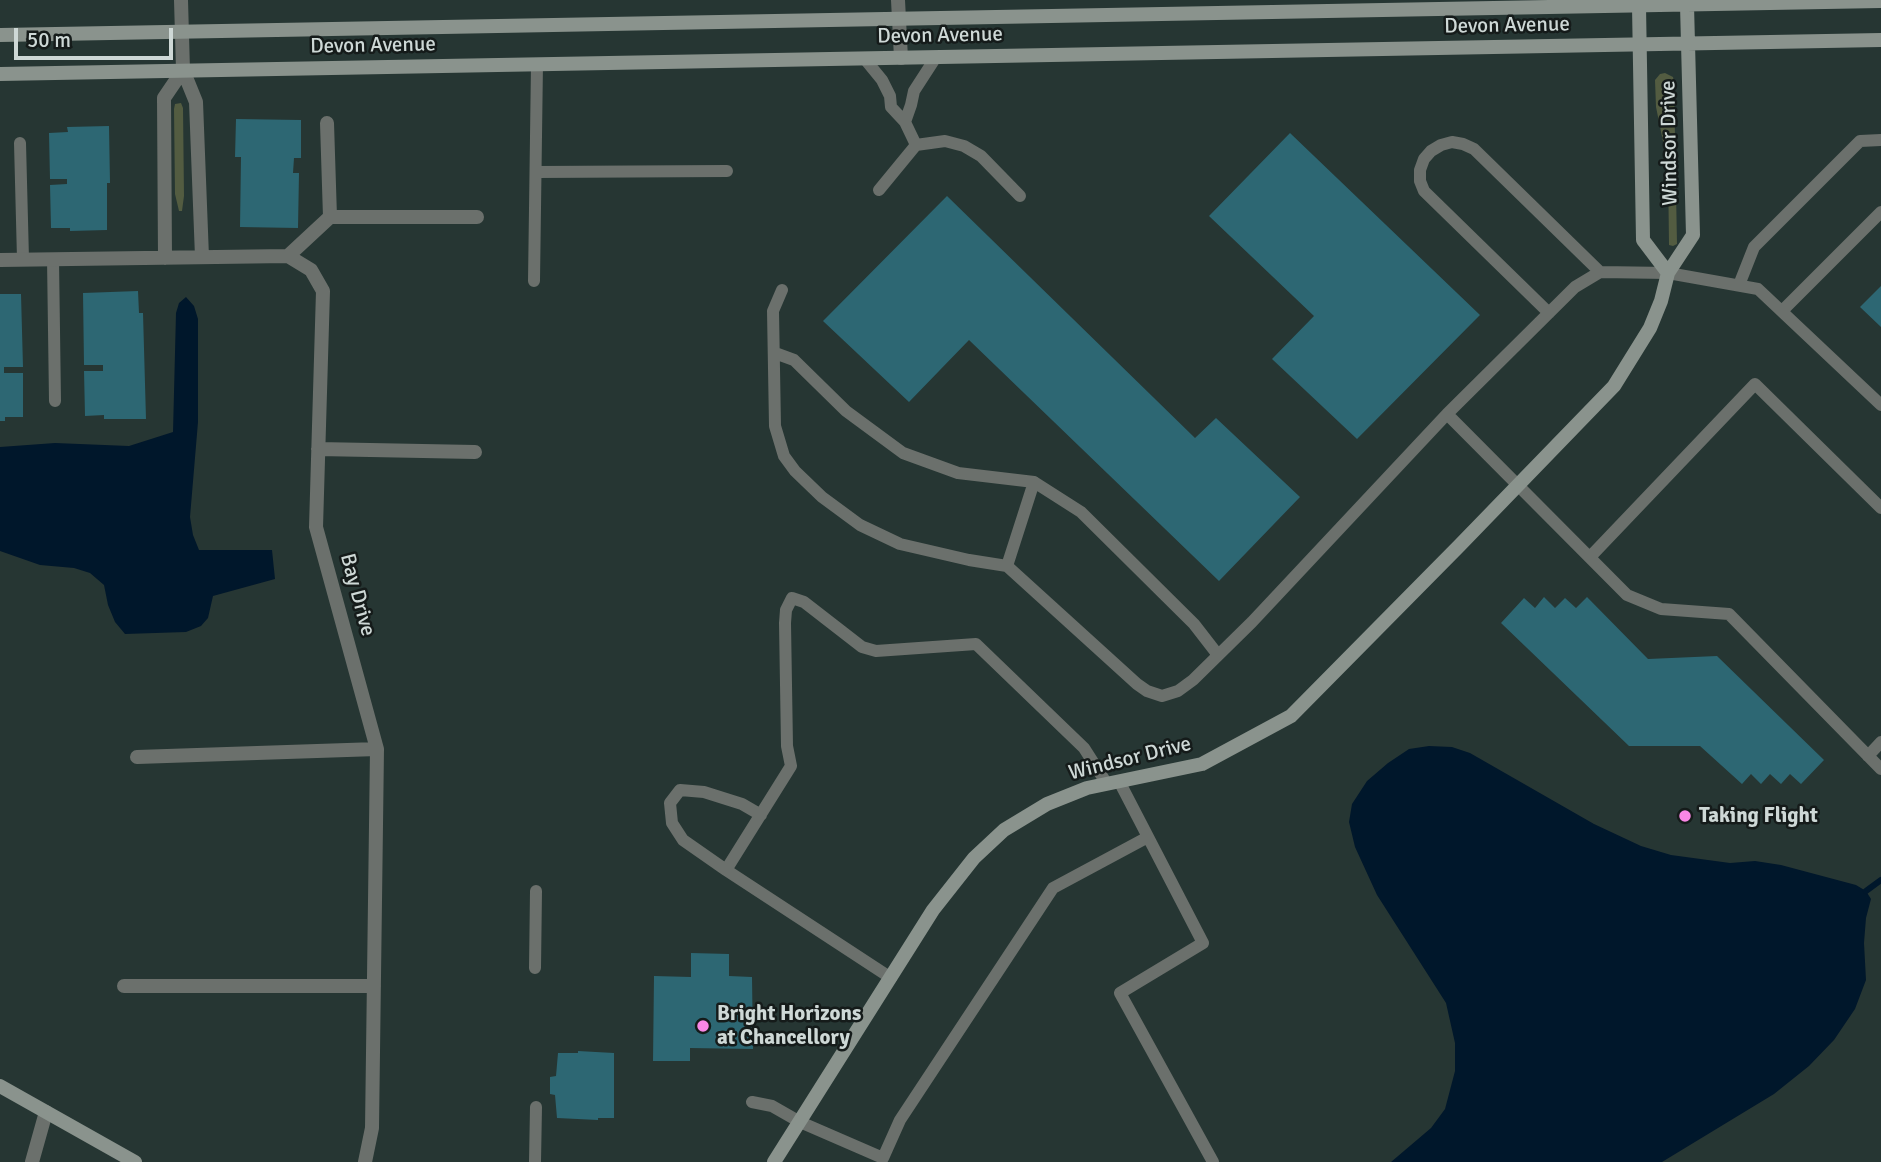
<!DOCTYPE html>
<html>
<head>
<meta charset="utf-8">
<style>
  body { margin:0 }
  #map { position:relative; width:1881px; height:1162px; overflow:hidden; background:#263633; font-family:Signika,sans-serif }
  canvas { display:block }
  .scale { position:absolute; left:14px; top:28px; width:159px; height:32px; box-sizing:border-box; border:4px solid #ced8d6; border-top:0; padding-left:9px; font-size:21px; line-height:24px; white-space:nowrap; color:#ced8d6; -webkit-text-stroke:5px #151b1a; paint-order:stroke }
</style>
</head>
<body>
<div id="map">
<canvas width="1881" height="1162"></canvas>
<div class="scale">50 m</div>
</div>
<script>
const g = document.querySelector('canvas').getContext('2d');
g.lineJoin = 'round';
function fillPath(path, color) { g.fillStyle = color; g.fill(path, 'evenodd'); }
const toPath = rows => new Path2D(rows.map(r => 'M' + r).join(''));
function strokePath(path, color, width, dash) { g.strokeStyle = color; g.lineWidth = width; g.lineCap = dash ? 'butt' : 'round'; g.setLineDash(dash || []); g.stroke(path); }
function label(font, color, halo, rows, align = 'center') {
  g.font = font + ' Signika,sans-serif'; g.lineWidth = 5; g.setLineDash([]); g.textBaseline = 'middle'; g.strokeStyle = halo; g.fillStyle = color; for (const [text, x, y, turn = 0] of rows) {
    g.save(); g.translate(x, y); g.rotate((+turn || 0) * Math.PI / 180); g.textAlign = isNaN(turn) ? turn : align; if (halo) g.strokeText(text, 0, 0); g.fillText(text, 0, 0); g.restore();
  }
}
fillPath(toPath([
  [1665,73,1673,77,1674,82,1677,244,1673,246,1669,245,1668,166,1656,107,1655,80,1660,74],
  [181,103,183,108,184,196,182,211,179,211,175,194,174,109,175,104]
]), '#535c41');
fillPath(toPath([
  [186,297,194,306,198,319,198,422,190,517,193,535,199,550,272,550,275,579,213,596,208,618,201,626,186,632,125,634,115,622,108,605,104,585,90,573,74,568,40,565,0,551,0,447,55,443,129,446,173,432,176,313,179,303],
  [1429,746,1452,747,1470,753,1594,824,1641,846,1671,855,1730,863,1755,861,1781,865,1856,885,1866,891,1871,899,1866,918,1864,943,1866,980,1855,1009,1834,1040,1809,1066,1774,1094,1662,1162,1391,1162,1431,1128,1445,1109,1455,1071,1455,1043,1446,1003,1377,895,1355,847,1349,822,1352,804,1367,781,1388,763,1409,749]
]), '#00172b');
strokePath(toPath([
  [1866,891,1881,880]
]), '#00172b', 6);
fillPath(toPath([
  [236,119,301,120,301,158,294,158,293,173,299,173,298,228,240,227,241,157,235,157],
  [109,126,110,183,107,183,107,230,70,231,70,228,51,228,50,185,67,184,67,179,50,179,49,133,68,132,67,127],
  [1290,133,1480,315,1357,439,1272,359,1314,316,1209,216],
  [947,196,1195,438,1216,418,1300,497,1219,581,969,340,909,402,823,321],
  [1881,286,1881,327,1860,307],
  [138,291,139,313,143,313,146,419,104,419,104,415,85,416,84,371,103,371,103,365,84,365,83,293],
  [0,294,21,294,23,367,4,367,4,373,23,373,23,417,5,417,5,421,0,421],
  [1544,597,1555,608,1565,598,1576,608,1587,597,1648,659,1717,656,1824,760,1801,784,1790,774,1781,784,1770,774,1761,784,1751,774,1742,784,1700,746,1629,746,1501,623,1524,598,1535,608],
  [691,953,729,954,729,976,752,977,753,1049,690,1048,690,1061,653,1061,654,976,691,977],
  [578,1051,614,1053,614,1118,598,1118,598,1120,557,1118,555,1095,550,1094,550,1077,556,1076,558,1053,578,1053]
]), '#2d6773');
strokePath(toPath([
  [864,58,882,80,890,96,891,107,905,122,916,145],
  [905,122,911,105,914,91,936,57],
  [20,143,23,259],
  [536,172,727,171],
  [879,190,916,145,945,141,964,146,981,156,1020,196],
  [53,259,55,401],
  [534,281,537,64],
  [1739,285,1754,247,1860,141,1881,140],
  [782,290,773,311,775,426,784,456,795,471,822,497,860,525,900,544,969,560,1007,566,1137,684,1147,691,1162,696,1178,691,1193,680,1252,622,1447,414,1575,287,1600,272,1668,273,1758,289,1881,405],
  [1782,311,1881,212],
  [1549,313,1424,191,1420,181,1420,170,1424,159,1431,151,1441,145,1452,142,1463,144,1474,149,1600,272],
  [775,353,794,360,846,411,903,453,958,473,1034,482,1081,512,1194,624,1218,655],
  [1447,414,1627,595,1661,609,1729,614,1881,769],
  [1590,557,1755,384,1881,508],
  [1007,566,1034,482],
  [1868,756,1881,742],
  [1119,781,1203,943,1120,993,1213,1162],
  [726,870,683,840,672,823,670,803,680,790,704,792,742,804,761,815],
  [535,968,536,891],
  [891,978,726,870,791,766,787,746,785,623,786,610,792,598,804,602,862,647,876,651,976,644,1084,748,1107,784],
  [752,1102,772,1106,800,1122,883,1158,900,1120,1053,888,1148,837],
  [535,1162,536,1107]
]), '#6b706c', 12);
strokePath(toPath([
  [181,0,183,70,196,102,202,257],
  [898,0,901,58],
  [330,217,477,217],
  [288,256,330,217,327,123],
  [165,258,164,98,183,70],
  [0,260,288,256,311,270,323,291,316,527,377,749,372,1128,365,1162],
  [318,449,475,452],
  [137,757,377,749],
  [124,986,374,986],
  [32,1162,46,1112]
]), '#6b706c', 14);
strokePath(toPath([
  [1639,6,1643,240,1668,273],
  [0,35,1881,1],
  [0,74,1881,40],
  [0,1086,135,1162],
  [774,1162,933,910,974,858,1004,830,1047,804,1087,788,1202,764,1291,716,1460,545,1614,386,1650,328,1661,301,1668,273,1693,235,1687,5]
]), '#8a938d', 14);
for (const [x, y, r, color] of [
  [1685,816,7,"#fa87e6"],
  [703,1026,7,"#fa87e6"]
]) { const dot = new Path2D(); dot.arc(x, y, r, 0, 2 * Math.PI); g.fillStyle = color; g.fill(dot); strokePath(dot, '#151b1a', 2.5); }
label('21px', '#ced8d6', '#151b1a', [
  ["Devon Avenue",1507,26,-1],
  ["Devon Avenue",940,36,-1],
  ["Devon Avenue",373,46,-1],
  ["Windsor Drive",1670,143,-91],
  ["Bay Drive",357,595,75],
  ["Windsor Drive",1130,759,-14]
]);
label('bold 21px', '#ced8d6', '#151b1a', [
  ["Taking Flight",1699,816],
  ["Bright Horizons",717,1014],
  ["at Chancellory",717,1038]
], 'left');
</script>
</body>
</html>
